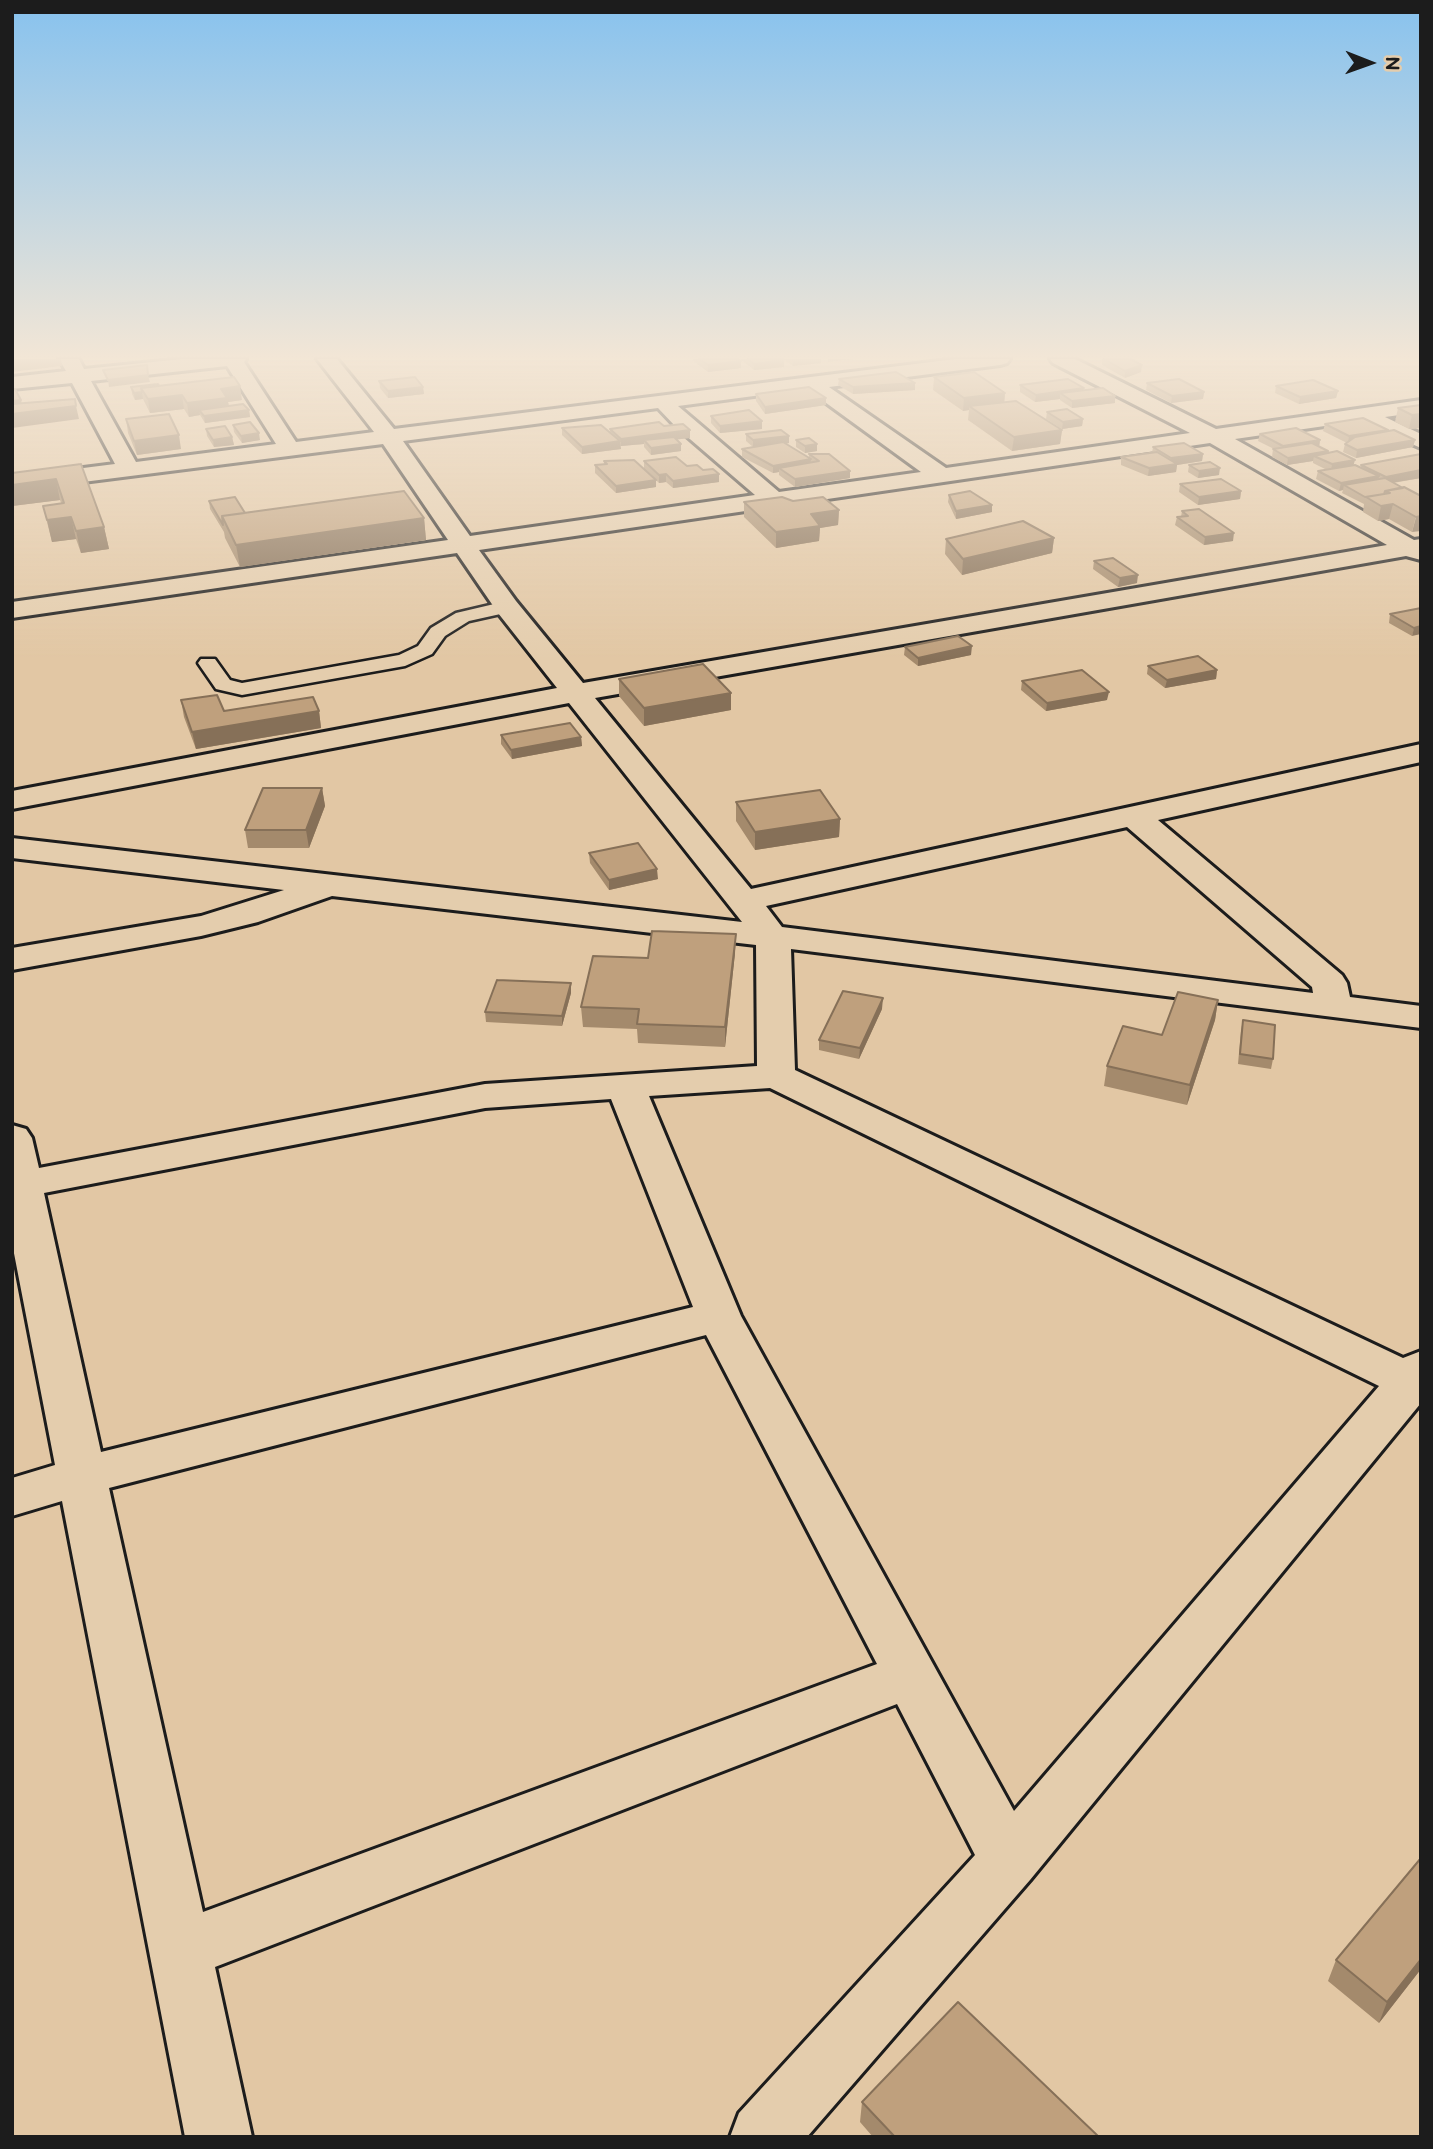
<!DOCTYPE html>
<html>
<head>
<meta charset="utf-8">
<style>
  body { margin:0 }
  #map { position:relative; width:1433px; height:2149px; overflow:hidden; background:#e2c7a4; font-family:"Balsamiq Sans",sans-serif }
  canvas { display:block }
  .frame { position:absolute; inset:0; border:14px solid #1c1c1c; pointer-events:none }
  .north { position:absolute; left:1335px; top:28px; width:70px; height:70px; -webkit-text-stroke:5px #e4cdad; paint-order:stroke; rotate:91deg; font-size:19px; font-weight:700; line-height:28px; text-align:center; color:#1c1c1c }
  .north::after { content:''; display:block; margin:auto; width:24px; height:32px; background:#1c1c1c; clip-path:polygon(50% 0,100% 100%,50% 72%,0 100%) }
</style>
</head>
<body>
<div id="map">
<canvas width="1433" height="2149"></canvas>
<div class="frame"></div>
<div class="north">N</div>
</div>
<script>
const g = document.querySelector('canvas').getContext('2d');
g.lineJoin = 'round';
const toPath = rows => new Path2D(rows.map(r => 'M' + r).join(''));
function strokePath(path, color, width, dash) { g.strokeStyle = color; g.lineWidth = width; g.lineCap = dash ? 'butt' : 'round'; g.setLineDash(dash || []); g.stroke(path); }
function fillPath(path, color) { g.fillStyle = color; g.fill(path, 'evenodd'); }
const service = toPath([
  [507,601,516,607,514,611,469,621,445,636,432,654,405,666,242,695,216,689,198,663,201,659,215,659,230,680,242,683,399,655,418,646,431,628,456,613,507,601]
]);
const minor = toPath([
  [59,359,79,359,84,369,182,359,246,359,244,362,296,442,374,432,317,359,337,359,394,429,955,359,1010,359,1007,363,1000,365,829,387,946,468,1190,433,1053,363,1050,359,1075,359,1216,429,1421,400,1421,412,1385,417,1421,434,1421,448,1359,421,1235,439,1414,540,1421,539,1421,560,1406,556,595,698,751,889,1421,744,1421,762,1158,820,1342,975,1347,983,1350,997,1421,1006,1421,1028,791,949,795,1070,1403,1358,1421,1351,1421,1403,1030,1880,807,2137,730,2137,739,2113,975,1855,897,1704,215,1967,252,2137,185,2137,62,1501,12,1516,12,1478,55,1465,12,1243,12,1125,26,1129,32,1138,39,1168,485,1084,757,1066,756,945,332,896,258,922,201,936,12,970,12,948,201,916,284,890,12,858,12,838,742,922,569,703,12,809,12,791,557,688,498,613,457,553,12,618,12,602,448,540,383,444,12,491,12,477,115,464,72,383,12,389,12,377,66,371,59,359],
  [227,366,276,444,136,462,91,381,227,366],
  [807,389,921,472,779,492,678,406,807,389],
  [658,408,676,427,755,495,470,536,403,441,658,408],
  [1210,443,1387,545,583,683,516,601,479,550,1210,443],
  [1127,827,1312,987,1313,993,782,927,766,906,1127,827],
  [770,1088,1379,1386,1014,1811,741,1316,649,1096,770,1088],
  [611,1099,693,1307,101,1452,44,1193,485,1108,611,1099],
  [706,1335,877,1664,203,1912,109,1488,706,1335]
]);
strokePath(service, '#1c1c1c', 5);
strokePath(minor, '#1c1c1c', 6);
fillPath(service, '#e4cdad');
fillPath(minor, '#e4cdad');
fillPath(toPath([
  [693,359,737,359,741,361,741,368,708,372,693,361],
  [740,359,782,359,784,367,754,370],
  [783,359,821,359,821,363,793,366],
  [1102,359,1130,359,1142,365,1141,372,1125,378,1102,365],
  [934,377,1005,393,1004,402,1062,430,1060,444,1012,451,968,420,969,410,963,411,933,390],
  [839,379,915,390,853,394,838,385],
  [379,381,423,387,424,394,388,398,380,388],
  [1147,383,1204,392,1203,399,1171,403,1146,390],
  [1020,385,1084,391,1115,403,1072,408,1060,400,1060,399,1035,402,1020,392],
  [159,386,242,400,228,402,229,406,249,410,250,417,205,423,200,415,189,417,184,409,150,413,143,399,135,400,132,394,131,387],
  [1276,386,1338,391,1336,398,1299,404,1275,393],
  [756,394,826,405,765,414,756,401],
  [1421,405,1421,428,1409,429,1395,422,1398,408],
  [1047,412,1083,419,1082,426,1062,429,1046,419],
  [711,416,762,429,720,433,711,423],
  [126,419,181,449,137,455,128,433],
  [1325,424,1387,432,1415,440,1413,447,1356,458,1343,452,1345,444,1347,443,1323,431],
  [233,425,260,440,242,443,234,432],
  [664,426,690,430,690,438,676,439,681,451,651,455,644,447,644,444,620,446,621,449,582,454,562,435,562,428,610,432,610,429],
  [206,429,232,437,234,445,214,447,207,436],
  [746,434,789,443,785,444,809,458,809,454,850,471,850,478,795,487,779,475,779,472,773,473,742,457,742,449,753,447,746,441],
  [1260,434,1320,440,1319,447,1328,453,1354,465,1361,467,1361,465,1421,478,1393,483,1421,496,1412,532,1389,519,1378,521,1363,512,1364,504,1342,493,1343,490,1339,491,1316,479,1318,471,1327,470,1313,463,1313,461,1287,465,1272,457,1273,449,1274,449,1258,441],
  [796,440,817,451,805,453,796,447],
  [1153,447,1203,454,1202,461,1177,465,1176,472,1148,476,1121,465,1121,457,1152,453],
  [604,461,644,468,644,461,687,466,703,470,719,482,673,488,666,482,659,483,656,480,656,487,616,493,595,473,595,465,604,464],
  [81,464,104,527,109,549,81,553,76,539,52,542,43,506,61,503,60,500,12,506],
  [1189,465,1219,475,1198,478,1188,472],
  [1180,484,1241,491,1240,499,1198,505,1179,492],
  [949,495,992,505,992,512,956,519,948,502],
  [209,501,245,513,424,518,426,540,240,567,225,538,224,532,210,509],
  [793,501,839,510,838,525,820,528,819,541,776,548,744,517,744,502],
  [1182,511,1233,541,1204,545,1175,525,1177,517,1181,517],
  [1054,538,1052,553,962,575,945,554,946,539],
  [1094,561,1137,583,1118,587,1093,569],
  [1421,608,1412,636,1389,623,1390,614],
  [905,647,971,655,918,666,904,655],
  [1148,666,1217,670,1216,679,1165,688,1147,674],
  [619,679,731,693,731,710,644,726,619,696],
  [1022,681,1107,700,1046,711,1021,690],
  [181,700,224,711,319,711,321,728,196,749,184,717],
  [501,735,581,737,582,746,512,759,501,744],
  [322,788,325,806,309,848,248,848,245,830],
  [736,802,840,819,839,837,755,850,736,821],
  [589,853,658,879,609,890,590,863],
  [735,953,725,1047,638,1043,637,1029,583,1027,581,1007,648,958],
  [571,983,571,993,562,1026,486,1022,485,1012],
  [1218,1000,1215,1020,1187,1105,1104,1086,1107,1066,1162,1035],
  [882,1009,859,1059,819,1050,819,1040],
  [1243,1020,1273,1059,1271,1069,1238,1064,1241,1030],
  [1421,1858,1421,1969,1379,2023,1328,1981,1336,1960],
  [862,2102,1099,2137,873,2137,860,2122]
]), '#a48a6c');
fillPath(toPath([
  [12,359,61,359,62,366,12,372],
  [801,359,821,359,821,363,793,366,793,360],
  [828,359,853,359,828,362],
  [784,360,784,367,754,370,754,364],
  [741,361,741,368,708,372,708,365],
  [1142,365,1141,372,1125,378,1125,371],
  [148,375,150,382,109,387,108,380],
  [915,383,915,390,853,394,853,387],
  [240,386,242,400,228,402,230,412,199,410,200,415,189,417,187,403,221,389],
  [423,387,424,394,388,398,388,391],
  [1084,388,1083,395,1060,393,1060,399,1035,402,1036,395],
  [1338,391,1336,398,1299,404,1300,397],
  [142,392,143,399,135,400,134,393],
  [1204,392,1203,399,1171,403,1172,396],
  [1005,393,1004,406,969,406,969,410,963,411,964,398],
  [182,395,184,409,150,413,148,399],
  [1115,396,1115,403,1072,408,1072,401],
  [826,398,826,405,765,414,765,407],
  [21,400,23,407,12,408,12,401],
  [76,406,79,419,12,428,12,414],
  [249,410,250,417,205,423,204,416],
  [1421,414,1421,428,1409,429,1412,415],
  [1083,419,1082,426,1062,429,1063,422],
  [762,421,762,429,720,433,720,426],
  [690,430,690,438,647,443,644,440,644,444,621,446,621,439],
  [1062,430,1060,444,1012,451,1014,437],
  [1388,430,1386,437,1348,443,1349,436],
  [259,433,260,440,242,443,241,436],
  [179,435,181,449,137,455,134,441],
  [789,436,789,443,753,448,753,440],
  [232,437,234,445,214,447,213,440],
  [1320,440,1319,447,1282,453,1283,446],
  [1415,440,1413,447,1356,458,1357,450],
  [620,441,621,449,582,454,582,447],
  [681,444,681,451,651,455,651,448],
  [817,444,817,451,805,453,805,446],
  [1328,451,1326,459,1314,456,1313,461,1287,465,1288,458],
  [1203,454,1202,461,1177,465,1176,472,1148,476,1149,468,1170,465,1171,458],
  [811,459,810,466,779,468,779,472,773,473,773,466],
  [1355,460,1353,467,1331,472,1332,464],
  [1220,468,1219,475,1198,478,1199,471],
  [1421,470,1421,478,1384,484,1386,477],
  [850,471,850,478,795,487,795,479],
  [666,474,666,482,659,483,659,475],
  [719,474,719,482,673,488,673,481],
  [1379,476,1378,484,1344,485,1343,490,1339,491,1341,483],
  [56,479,60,500,12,506,12,485],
  [656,480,656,487,616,493,616,486],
  [1241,491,1240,499,1198,505,1199,497],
  [1393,504,1389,519,1378,521,1381,506],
  [992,505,992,512,956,519,956,511],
  [839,510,838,525,820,528,819,541,776,548,776,532,811,514],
  [1421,516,1421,531,1412,532,1416,517],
  [71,517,76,539,52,542,47,520],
  [424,518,426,540,240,567,236,545],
  [104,527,109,549,81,553,76,531],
  [1234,533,1233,541,1204,545,1205,537],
  [1054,538,1052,553,962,575,963,559],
  [1138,575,1137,583,1118,587,1120,578],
  [1421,626,1421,634,1412,636,1414,628],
  [972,646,971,655,918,666,918,658],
  [1217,670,1216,679,1165,688,1167,680],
  [1109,692,1107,700,1046,711,1047,703],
  [731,693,731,710,644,726,644,708],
  [319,711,321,728,196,749,192,732],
  [581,737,582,746,512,759,511,750],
  [322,788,325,806,309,848,306,830],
  [840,819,839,837,755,850,755,832],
  [657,869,658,879,609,890,609,880],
  [736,934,735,953,725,1047,725,1027],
  [571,983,571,993,562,1026,562,1016],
  [883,998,882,1009,859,1059,860,1048],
  [1218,1000,1215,1020,1187,1105,1190,1085],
  [1421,1959,1421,1969,1379,2023,1387,2002]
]), '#867058');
const building = toPath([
  [699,359,737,359,741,361,708,365,699,359],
  [748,359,782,359,784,360,754,364,748,359],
  [1104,359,1130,359,1142,365,1125,371,1104,359],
  [147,365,148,375,108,380,103,370,147,365],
  [896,372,915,383,853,387,839,379,896,372],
  [974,372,1005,393,964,398,934,377,974,372],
  [234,377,240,386,221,389,227,398,187,403,182,395,148,399,141,388,234,377],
  [415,377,423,387,388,391,379,381,415,377],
  [1068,379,1084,388,1036,395,1020,385,1068,379],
  [1179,379,1204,392,1172,396,1147,383,1179,379],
  [1313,380,1338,391,1300,397,1276,386,1313,380],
  [158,384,159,386,141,388,142,392,134,393,131,387,158,384],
  [809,387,826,398,765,407,756,394,809,387],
  [1103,388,1115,396,1072,401,1060,393,1103,388],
  [15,389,21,400,12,401,12,390,15,389],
  [75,399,76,406,12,414,12,404,75,399],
  [1016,401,1062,430,1014,437,969,406,1016,401],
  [243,404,249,410,204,416,199,410,243,404],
  [1421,405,1421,414,1412,415,1398,408,1421,405],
  [1067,409,1083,419,1063,422,1047,412,1067,409],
  [749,410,762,421,720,426,711,416,749,410],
  [169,414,179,435,134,441,126,419,169,414],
  [1363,418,1388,430,1349,436,1325,424,1363,418],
  [250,422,259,433,241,436,233,425,250,422],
  [659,422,664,426,683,424,690,430,621,439,610,429,659,422],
  [601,425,620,441,582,447,562,428,601,425],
  [225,426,232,437,213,440,206,429,225,426],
  [1296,428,1320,440,1283,446,1260,434,1296,428],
  [781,430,789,436,753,440,746,434,781,430],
  [1394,430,1415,440,1357,450,1345,444,1355,437,1394,430],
  [674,437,681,444,651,448,644,440,674,437],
  [809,438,817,444,805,446,796,440,809,438],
  [783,442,811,459,773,466,742,449,783,442],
  [1184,443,1203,454,1171,458,1153,447,1184,443],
  [1312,443,1328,451,1288,458,1273,449,1312,443],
  [1337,451,1355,460,1332,464,1314,456,1337,451],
  [1157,452,1177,464,1149,468,1121,457,1157,452],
  [809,454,829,454,850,471,795,479,779,468,819,461,809,454],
  [1421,454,1421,470,1386,477,1361,465,1421,454],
  [676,457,687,466,697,465,703,470,713,469,719,474,673,481,666,474,659,475,644,461,676,457],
  [634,460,656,480,616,486,595,465,607,464,604,461,634,460],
  [1210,462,1220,468,1199,471,1189,465,1210,462],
  [81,464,104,527,76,531,71,517,47,520,43,506,64,503,56,479,12,485,12,473,81,464],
  [1355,465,1379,476,1341,483,1318,471,1355,465],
  [1385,478,1403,488,1385,491,1384,494,1365,497,1344,485,1385,478],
  [1221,479,1241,491,1199,497,1180,484,1221,479],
  [1404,487,1421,496,1421,516,1416,517,1393,504,1381,506,1366,497,1390,493,1385,491,1404,487],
  [404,491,424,518,236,545,222,516,404,491],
  [970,491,992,505,956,511,949,495,970,491],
  [235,497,245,513,222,516,223,525,209,501,235,497],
  [782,497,793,501,823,497,839,510,811,514,820,526,776,532,744,502,782,497],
  [1199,509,1234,533,1205,537,1177,517,1188,516,1182,511,1199,509],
  [1023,521,1054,538,963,559,946,539,1023,521],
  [1113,558,1138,575,1120,578,1094,561,1113,558],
  [1421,608,1421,626,1414,628,1390,614,1421,608],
  [958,636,972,646,918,658,905,647,958,636],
  [1198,656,1217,670,1167,680,1148,666,1198,656],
  [703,664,731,693,644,708,619,679,703,664],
  [1082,670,1109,692,1047,703,1022,681,1082,670],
  [217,695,224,711,313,697,319,711,192,732,181,700,217,695],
  [570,723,581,737,511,750,501,735,570,723],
  [263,788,322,788,306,830,245,830,263,788],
  [820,790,840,819,755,832,736,802,820,790],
  [638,843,657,869,609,880,589,853,638,843],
  [652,931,736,934,725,1027,637,1024,639,1009,581,1007,593,956,648,958,652,931],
  [497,980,571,983,562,1016,485,1012,497,980],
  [843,991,883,998,860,1048,819,1040,843,991],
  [1178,992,1218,1000,1190,1085,1107,1066,1123,1026,1162,1035,1178,992],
  [1243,1020,1275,1025,1273,1059,1240,1054,1243,1020],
  [1421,1858,1421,1959,1387,2002,1336,1960,1421,1858],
  [958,2002,1099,2137,895,2137,862,2102,958,2002]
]);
fillPath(building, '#bfa07d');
strokePath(building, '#867058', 2);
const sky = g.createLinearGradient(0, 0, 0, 660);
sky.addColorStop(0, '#87c2ee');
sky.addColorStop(0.54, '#f2e6d6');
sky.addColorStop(1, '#f2e6d600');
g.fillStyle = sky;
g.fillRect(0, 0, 1433, 660);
</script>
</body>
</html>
